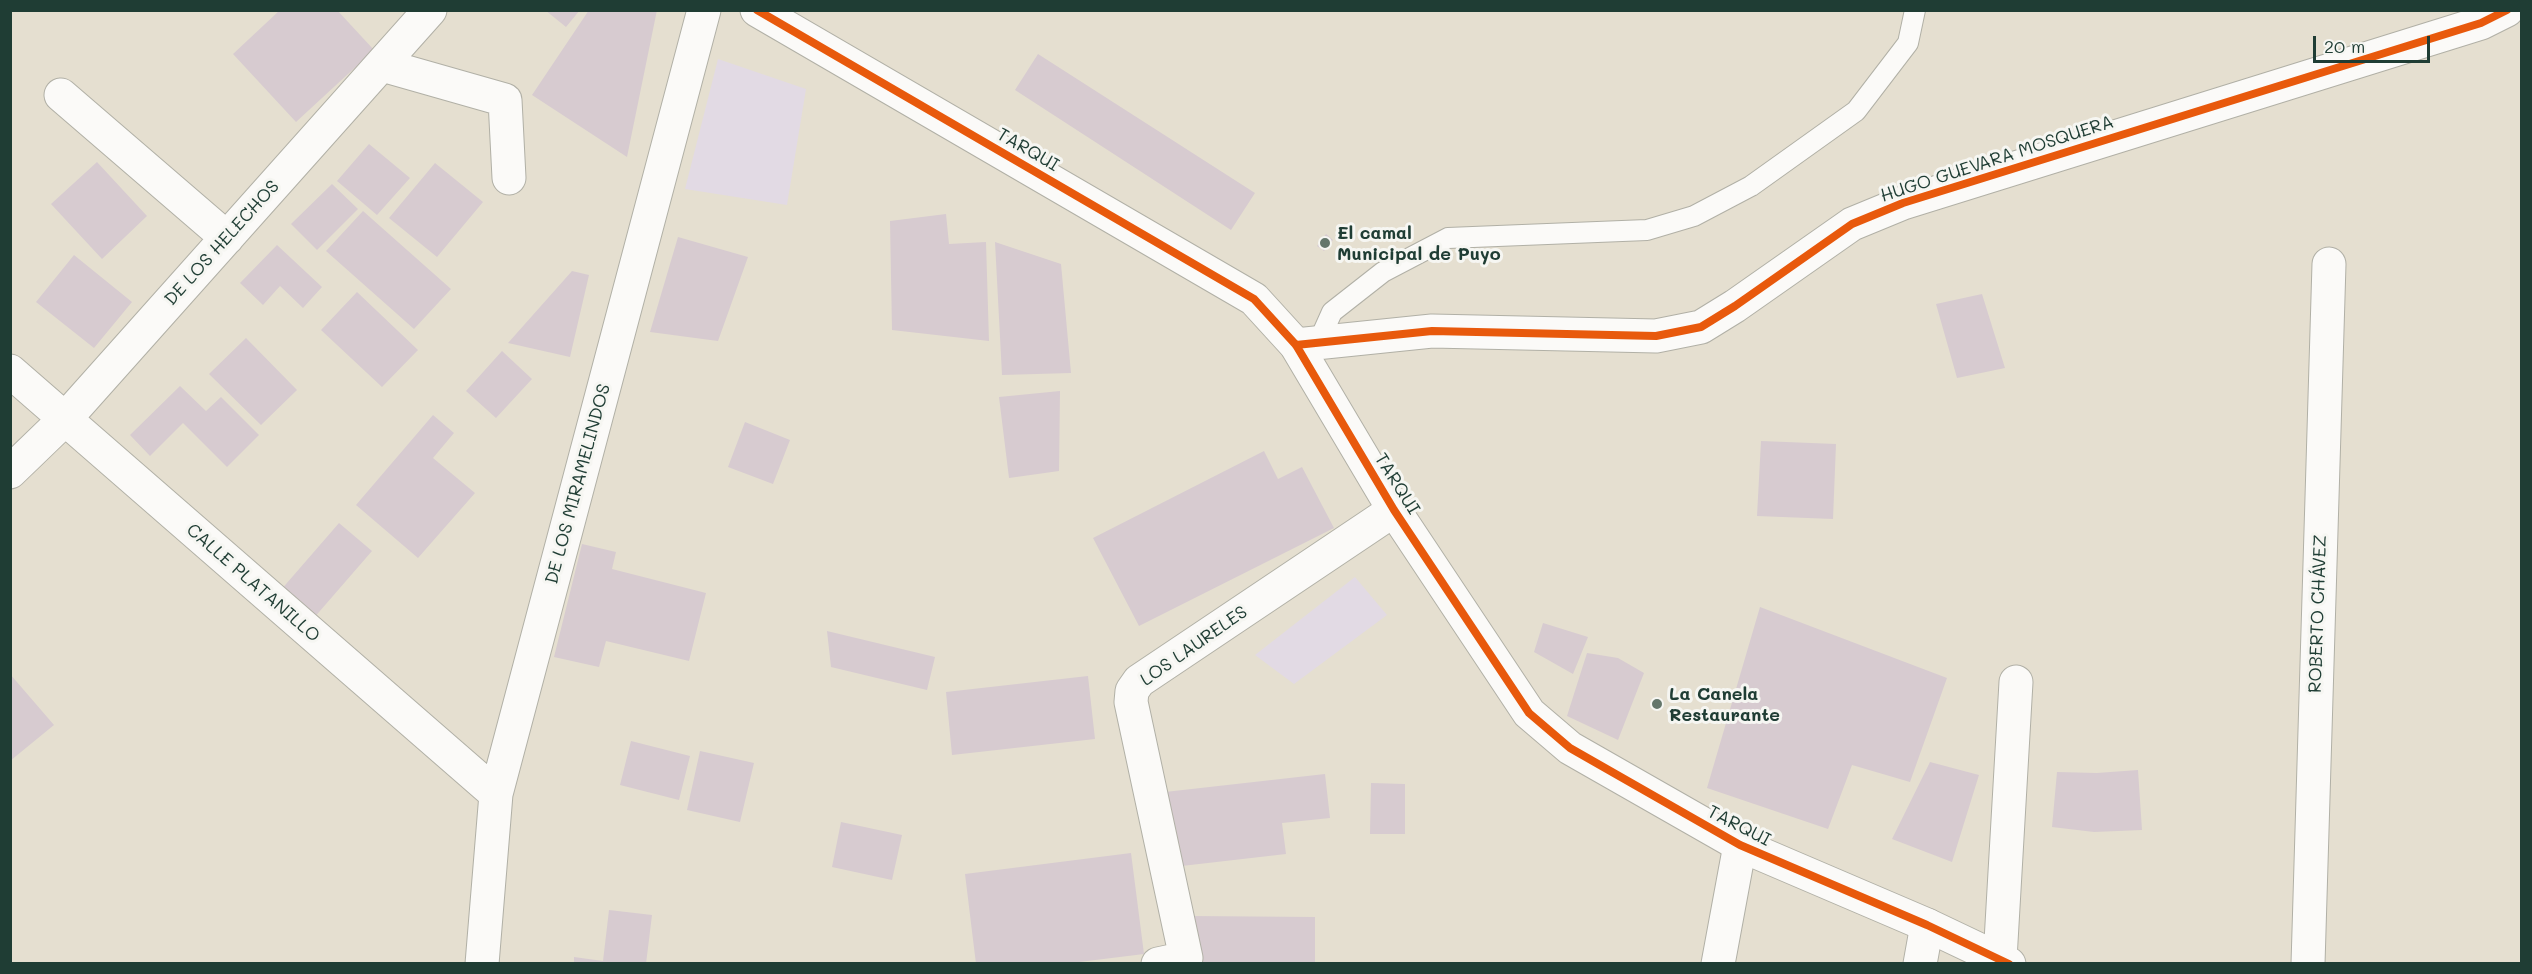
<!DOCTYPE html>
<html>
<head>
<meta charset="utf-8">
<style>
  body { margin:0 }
  #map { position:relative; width:2532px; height:974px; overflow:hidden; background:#e5dfd0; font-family:Mali,sans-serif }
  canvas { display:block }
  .frame { position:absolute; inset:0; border:12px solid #1f3d34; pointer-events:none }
  .scale { position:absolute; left:2313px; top:36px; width:117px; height:27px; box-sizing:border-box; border:3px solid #1f3d34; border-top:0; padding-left:8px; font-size:18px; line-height:21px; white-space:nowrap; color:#1f3d34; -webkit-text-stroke:4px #f6f6f2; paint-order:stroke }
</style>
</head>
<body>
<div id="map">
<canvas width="2532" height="974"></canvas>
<div class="frame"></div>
<div class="scale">20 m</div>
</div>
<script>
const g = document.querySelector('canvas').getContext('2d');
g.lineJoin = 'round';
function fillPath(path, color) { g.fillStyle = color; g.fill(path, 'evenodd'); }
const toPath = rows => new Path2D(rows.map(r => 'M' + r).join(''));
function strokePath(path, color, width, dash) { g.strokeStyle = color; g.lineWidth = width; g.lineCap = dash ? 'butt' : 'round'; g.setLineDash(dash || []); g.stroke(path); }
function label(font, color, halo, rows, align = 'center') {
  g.font = font + ' Mali,sans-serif'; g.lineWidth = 6; g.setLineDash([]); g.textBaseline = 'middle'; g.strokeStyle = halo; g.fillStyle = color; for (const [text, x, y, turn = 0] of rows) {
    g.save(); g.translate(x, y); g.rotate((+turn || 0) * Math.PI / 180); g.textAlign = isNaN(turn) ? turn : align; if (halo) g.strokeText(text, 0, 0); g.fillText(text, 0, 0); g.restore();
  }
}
fillPath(toPath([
  [718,59,806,89,787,205,685,189],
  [1355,577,1387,615,1294,684,1255,655]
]), '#e2dae4');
fillPath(toPath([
  [280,10,337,10,374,50,296,122,233,54],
  [545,10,580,10,566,27],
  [589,10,657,10,627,157,532,95],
  [1038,54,1255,193,1231,230,1015,90],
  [369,144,410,178,377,215,337,181],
  [97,162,147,216,102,259,51,204],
  [435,163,483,202,437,257,389,218],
  [332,184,358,209,317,250,291,224],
  [363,211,451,289,414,329,326,251],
  [946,214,949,244,986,242,989,341,892,330,890,221],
  [1326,234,1333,240,1324,251,1317,246],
  [678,237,748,257,718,341,650,332],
  [995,242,1061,264,1071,373,1002,375],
  [277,245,322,287,303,308,280,286,263,305,240,283],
  [74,255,132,302,94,348,36,302],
  [572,271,589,275,570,357,508,343],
  [357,292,418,350,382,387,321,330],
  [1982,294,2005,368,1957,378,1936,304],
  [246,338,297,390,261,425,209,374],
  [502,351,532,379,496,418,466,391],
  [180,386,206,411,221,397,259,435,227,467,183,423,150,456,130,435],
  [1060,391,1059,471,1009,478,999,397],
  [433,415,454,433,433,458,475,493,418,558,356,505],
  [745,422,790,440,773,484,728,467],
  [1761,441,1836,444,1833,519,1757,516],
  [1264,451,1278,479,1302,467,1334,528,1139,626,1093,538],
  [339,523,372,551,313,619,280,591],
  [582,544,616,552,612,569,706,593,689,661,606,641,599,667,554,657],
  [1760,607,1947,678,1910,782,1852,765,1828,829,1707,788],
  [1543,623,1588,637,1573,674,1534,652],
  [827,631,935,657,927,690,831,667],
  [1587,653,1618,658,1644,673,1618,740,1567,716],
  [10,674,54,725,10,761],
  [1088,676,1095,739,952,755,946,692],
  [631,741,690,756,679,800,620,785],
  [700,751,754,763,740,822,687,810],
  [1930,762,1979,775,1952,862,1892,839],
  [2138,770,2142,830,2094,832,2052,827,2057,772,2097,773],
  [1325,774,1330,818,1282,823,1286,854,1173,867,1165,792],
  [1371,783,1405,784,1405,834,1370,834],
  [841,822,902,835,892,880,832,867],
  [1131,853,1144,954,1063,964,976,964,965,874],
  [609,910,652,915,646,964,574,964,574,957,603,961],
  [1190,916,1315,917,1315,964,1190,964]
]), '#d7cbd0');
const lane = toPath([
  [1319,341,1332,312,1383,272,1448,238,1647,230,1694,216,1751,186,1856,111,1908,43,1915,10]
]);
const street = toPath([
  [382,65,505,100,509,178],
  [61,95,227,238],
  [1296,345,1432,331,1656,336,1701,327,1735,306,1852,224,1903,203,2481,23,2507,10],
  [10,371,496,794],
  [10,472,65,419,430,10],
  [2000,959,2016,682],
  [482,964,496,794,704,10],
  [1158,964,1186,958,1131,702,1132,691,1139,681,1394,510],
  [1718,964,1740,845],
  [1920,964,1927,925],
  [2308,964,2329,264]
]);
const secondary = toPath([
  [757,10,1254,299,1296,345,1394,510,1529,713,1570,748,1740,845,1927,925,2009,964]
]);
strokePath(lane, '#b1b0a6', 22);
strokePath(street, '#b1b0a6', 35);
strokePath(secondary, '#b1b0a6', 35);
strokePath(lane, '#fbfaf8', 20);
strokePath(street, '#fbfaf8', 33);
strokePath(secondary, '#fbfaf8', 33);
strokePath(toPath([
  [757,10,1254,299,1296,345,1394,510,1529,713,1570,748,1740,845,1927,925,2009,964],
  [1296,345,1432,331,1656,336,1701,327,1735,306,1852,224,1903,203,2481,23,2507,10]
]), '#e8590c', 8);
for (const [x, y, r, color] of [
  [1325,243,6,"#64766b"],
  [1657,704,6,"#64766b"]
]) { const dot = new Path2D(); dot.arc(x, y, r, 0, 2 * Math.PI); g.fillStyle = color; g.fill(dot); strokePath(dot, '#f6f6f2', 2); }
label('18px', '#1f3d34', '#f6f6f2', [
  ["TARQUI",1028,150,30],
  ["HUGO GUEVARA MOSQUERA",1997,159,-18],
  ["DE LOS HELECHOS",222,243,-48],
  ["DE LOS MIRAMELINDOS",578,484,-75],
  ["TARQUI",1397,484,58],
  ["CALLE PLATANILLO",253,583,41],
  ["ROBERTO CHÁVEZ",2318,614,-88],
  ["LOS LAURELES",1194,646,-35],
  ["TARQUI",1739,826,27]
]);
label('bold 18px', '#1f3d34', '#f6f6f2', [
  ["El camal",1337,233],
  ["Municipal de Puyo",1337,254],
  ["La Canela",1669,694],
  ["Restaurante",1669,715]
], 'left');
</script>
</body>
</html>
